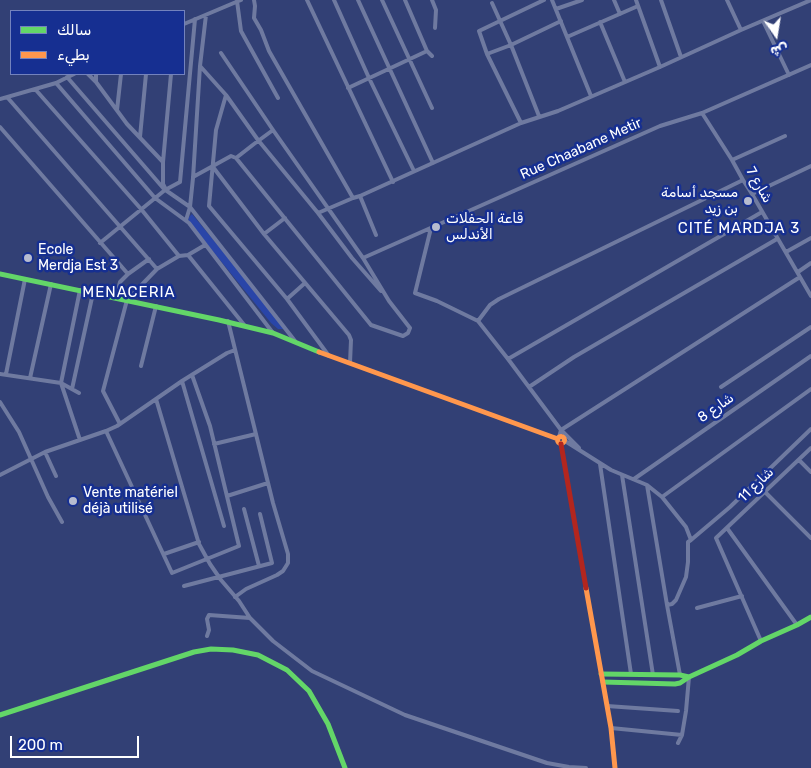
<!DOCTYPE html>
<html>
<head>
<meta charset="utf-8">
<style>
  body { margin:0 }
  #map { position:relative; width:811px; height:768px; overflow:hidden; background:#324075; font-family:Rubik,Cairo,sans-serif }
  canvas { display:block }
  .legend { position:absolute; left:10px; top:10px; width:175px; height:65px; box-sizing:border-box; background:#162f91; border:1px solid #7382bd; margin:0; padding:6px 9px; list-style:none; font-size:15px; color:#fff }
  .legend li { display:flex; align-items:center; gap:10px; height:25px }
  .legend b { width:25px; border:1px solid #7382bd }
  .north { position:absolute; left:751px; top:10px; width:50px; height:50px; -webkit-text-stroke:4px #162f91; paint-order:stroke; rotate:167deg; font-size:14px; font-weight:700; line-height:20px; text-align:center; color:#fff }
  .north::after { content:''; display:block; margin:auto; width:18px; height:22px; background:#fff; clip-path:polygon(50% 0,100% 100%,50% 72%,0 100%) }
  .scale { position:absolute; left:10px; top:736px; width:129px; height:22px; box-sizing:border-box; border:2px solid #fff; border-top:0; padding-left:6px; font-size:15px; line-height:18px; white-space:nowrap; color:#fff; -webkit-text-stroke:4px #162f91; paint-order:stroke }
</style>
</head>
<body>
<div id="map">
<canvas width="811" height="768"></canvas>
<ul class="legend">
<li><b style="height:6px;background:#63d668"></b>سالك</li>
<li><b style="height:6px;background:#ff974d"></b>بطيء</li>
</ul>
<div class="north">ش</div>
<div class="scale">200 m</div>
</div>
<script>
const g = document.querySelector('canvas').getContext('2d');
g.lineJoin = 'round';
function fillPath(path, color) { g.fillStyle = color; g.fill(path, 'evenodd'); }
const toPath = rows => new Path2D(rows.map(r => 'M' + r).join(''));
function strokePath(path, color, width, dash) { g.strokeStyle = color; g.lineWidth = width; g.lineCap = dash ? 'butt' : 'round'; g.setLineDash(dash || []); g.stroke(path); }
function label(font, color, halo, rows, align = 'center') {
  g.font = font + ' Rubik,Cairo,sans-serif'; g.lineWidth = 5; g.setLineDash([]); g.textBaseline = 'middle'; g.strokeStyle = halo; g.fillStyle = color; for (const [text, x, y, turn = 0] of rows) {
    g.save(); g.translate(x, y); g.rotate((+turn || 0) * Math.PI / 180); g.textAlign = isNaN(turn) ? turn : align; if (halo) g.strokeText(text, 0, 0); g.fillText(text, 0, 0); g.restore();
  }
}
fillPath(toPath([
  [192,214,285,327,284,329,278,329,271,323,190,223,188,220,189,217]
]), '#2945a8');
strokePath(toPath([
  [254,0,255,6,254,18,261,30,269,51,353,198],
  [307,0,393,182],
  [334,0,369,78,414,171],
  [358,0,433,163],
  [382,0,432,108],
  [405,0,427,51,432,56],
  [432,0,436,10,435,28],
  [552,0,591,96],
  [614,0,620,14],
  [636,0,660,67],
  [661,0,681,57],
  [727,0,741,30],
  [237,1,241,31,278,98],
  [492,3,511,45,539,116],
  [556,9,582,0],
  [763,21,789,75],
  [600,22,625,82],
  [184,24,241,0],
  [567,37,638,6],
  [221,53,273,130,363,258,389,301,410,328,408,333,403,336,371,325,236,158],
  [487,54,511,45,561,21],
  [200,66,226,95,258,140,318,213,352,258,381,291],
  [88,74,96,82,127,124,163,162],
  [67,77,164,189,190,207,295,341],
  [96,82,96,74],
  [56,83,155,198,189,223,273,333],
  [348,88,427,51],
  [35,89,141,209,179,256],
  [226,95,216,130,209,206,287,299,329,356],
  [7,97,157,269,179,256,188,255,205,245],
  [0,99,56,83,74,74],
  [117,110,121,74],
  [702,113,732,160,743,180,752,194,811,296],
  [521,123,487,54,479,31,544,0],
  [0,127,128,274],
  [140,137,146,74],
  [732,160,785,136],
  [213,167,264,234,349,335,351,340,350,363],
  [193,177,231,156,236,158,254,144,273,130],
  [165,188,163,184,163,162,171,74],
  [752,194,811,166],
  [360,196,376,235],
  [318,213,353,198,360,196,521,123,558,111,660,67,741,30,811,0],
  [186,220,190,207,193,178,200,66,206,15],
  [431,228,415,293,437,301,478,321,508,359,561,430,579,448],
  [264,234,285,218],
  [100,243,165,190,180,182,195,19],
  [786,252,811,238],
  [188,255,245,326],
  [363,258,660,126,702,113,811,65],
  [798,272,811,263],
  [116,297,120,282,128,274,149,259],
  [287,299,305,283],
  [228,321,273,503,288,554,288,563,283,571,277,575,246,589,235,597],
  [478,321,490,305,499,299,743,180],
  [508,359,762,212],
  [141,366,156,306],
  [0,374,61,383,79,393],
  [6,374,25,279],
  [30,378,51,284],
  [182,381,224,526],
  [529,387,574,357,777,239],
  [721,387,811,327],
  [72,389,93,293],
  [156,399,199,544,210,564,221,580,239,601,250,618,273,641,312,671,405,715,547,763,569,767,586,768],
  [0,402,19,432,48,497,62,522],
  [120,424,103,391,127,300,157,269],
  [106,431,172,573,239,546,210,426,192,375],
  [559,437,561,430,800,277],
  [80,440,61,383,80,290],
  [565,441,611,470,647,485,662,497,686,527,691,540,688,542,688,562,686,577,676,600,672,604,667,605,680,675],
  [214,444,256,434],
  [45,452,56,476],
  [799,460,811,472],
  [600,464,631,674],
  [0,475,45,452,106,431,117,426,182,381,227,353,235,350],
  [622,475,653,675],
  [634,479,811,356],
  [647,485,667,605],
  [766,493,811,538],
  [227,496,268,483],
  [662,497,811,389],
  [244,509,259,566],
  [727,528,797,625],
  [691,540,730,507,811,429],
  [164,554,199,542],
  [184,586,272,563,260,514],
  [697,608,742,596],
  [207,636,209,630,207,619,209,615,250,618],
  [761,641,716,538,811,448],
  [607,706,678,711],
  [611,728,682,735],
  [678,743,682,735,686,711,689,677]
]), '#6f7aa0', 4);
strokePath(toPath([
  [0,274,219,320,273,333,319,352],
  [601,674,680,675,689,677],
  [603,682,675,684,680,683,689,677,737,655,761,641,797,625,811,617],
  [0,715,194,652,211,649,233,650,258,655,287,670,309,691,328,724,345,768]
]), '#63d668', 5);
strokePath(toPath([
  [319,352,558,439],
  '557.5 440a3.5 3.5 0 1 1 7 0a3.5 3.5 0 1 1-7 0Z',
  [586,588,611,728,615,768]
]), '#ff974d', 5);
strokePath(toPath([
  [561,444,586,588]
]), '#b3261e', 5);
for (const [x, y, r, color] of [
  [748,201,5,"#b7bccf"],
  [436,227,5,"#b7bccf"],
  [28,258,5,"#b7bccf"],
  [73,501,5,"#b7bccf"]
]) { const dot = new Path2D(); dot.arc(x, y, r, 0, 2 * Math.PI); g.fillStyle = color; g.fill(dot); strokePath(dot, '#162f91', 2); }
label('14px', '#fff', '#162f91', [
  ["Rue Chaabane Metir",581,149,-24],
  ["شارع 7",759,185,60],
  ["شارع 8",716,408,-35],
  ["شارع 11",756,485,-44]
]);
label('14px', '#fff', '#162f91', [
  ["مسجد أسامة",738,193,"right"],
  ["بن زيد",738,209,"right"],
  ["قاعة الحفلات",446,219],
  ["الأندلس",446,235],
  ["Ecole",38,250],
  ["Merdja Est 3",38,266],
  ["Vente matériel",83,493],
  ["déjà utilisé",83,509]
], 'left');
g.letterSpacing = '1px';
label('15px', '#fff', '#162f91', [
  ["CITÉ MARDJA 3",739,229],
  ["MENACERIA",129,293]
]);
g.letterSpacing = '0px';
</script>
</body>
</html>
